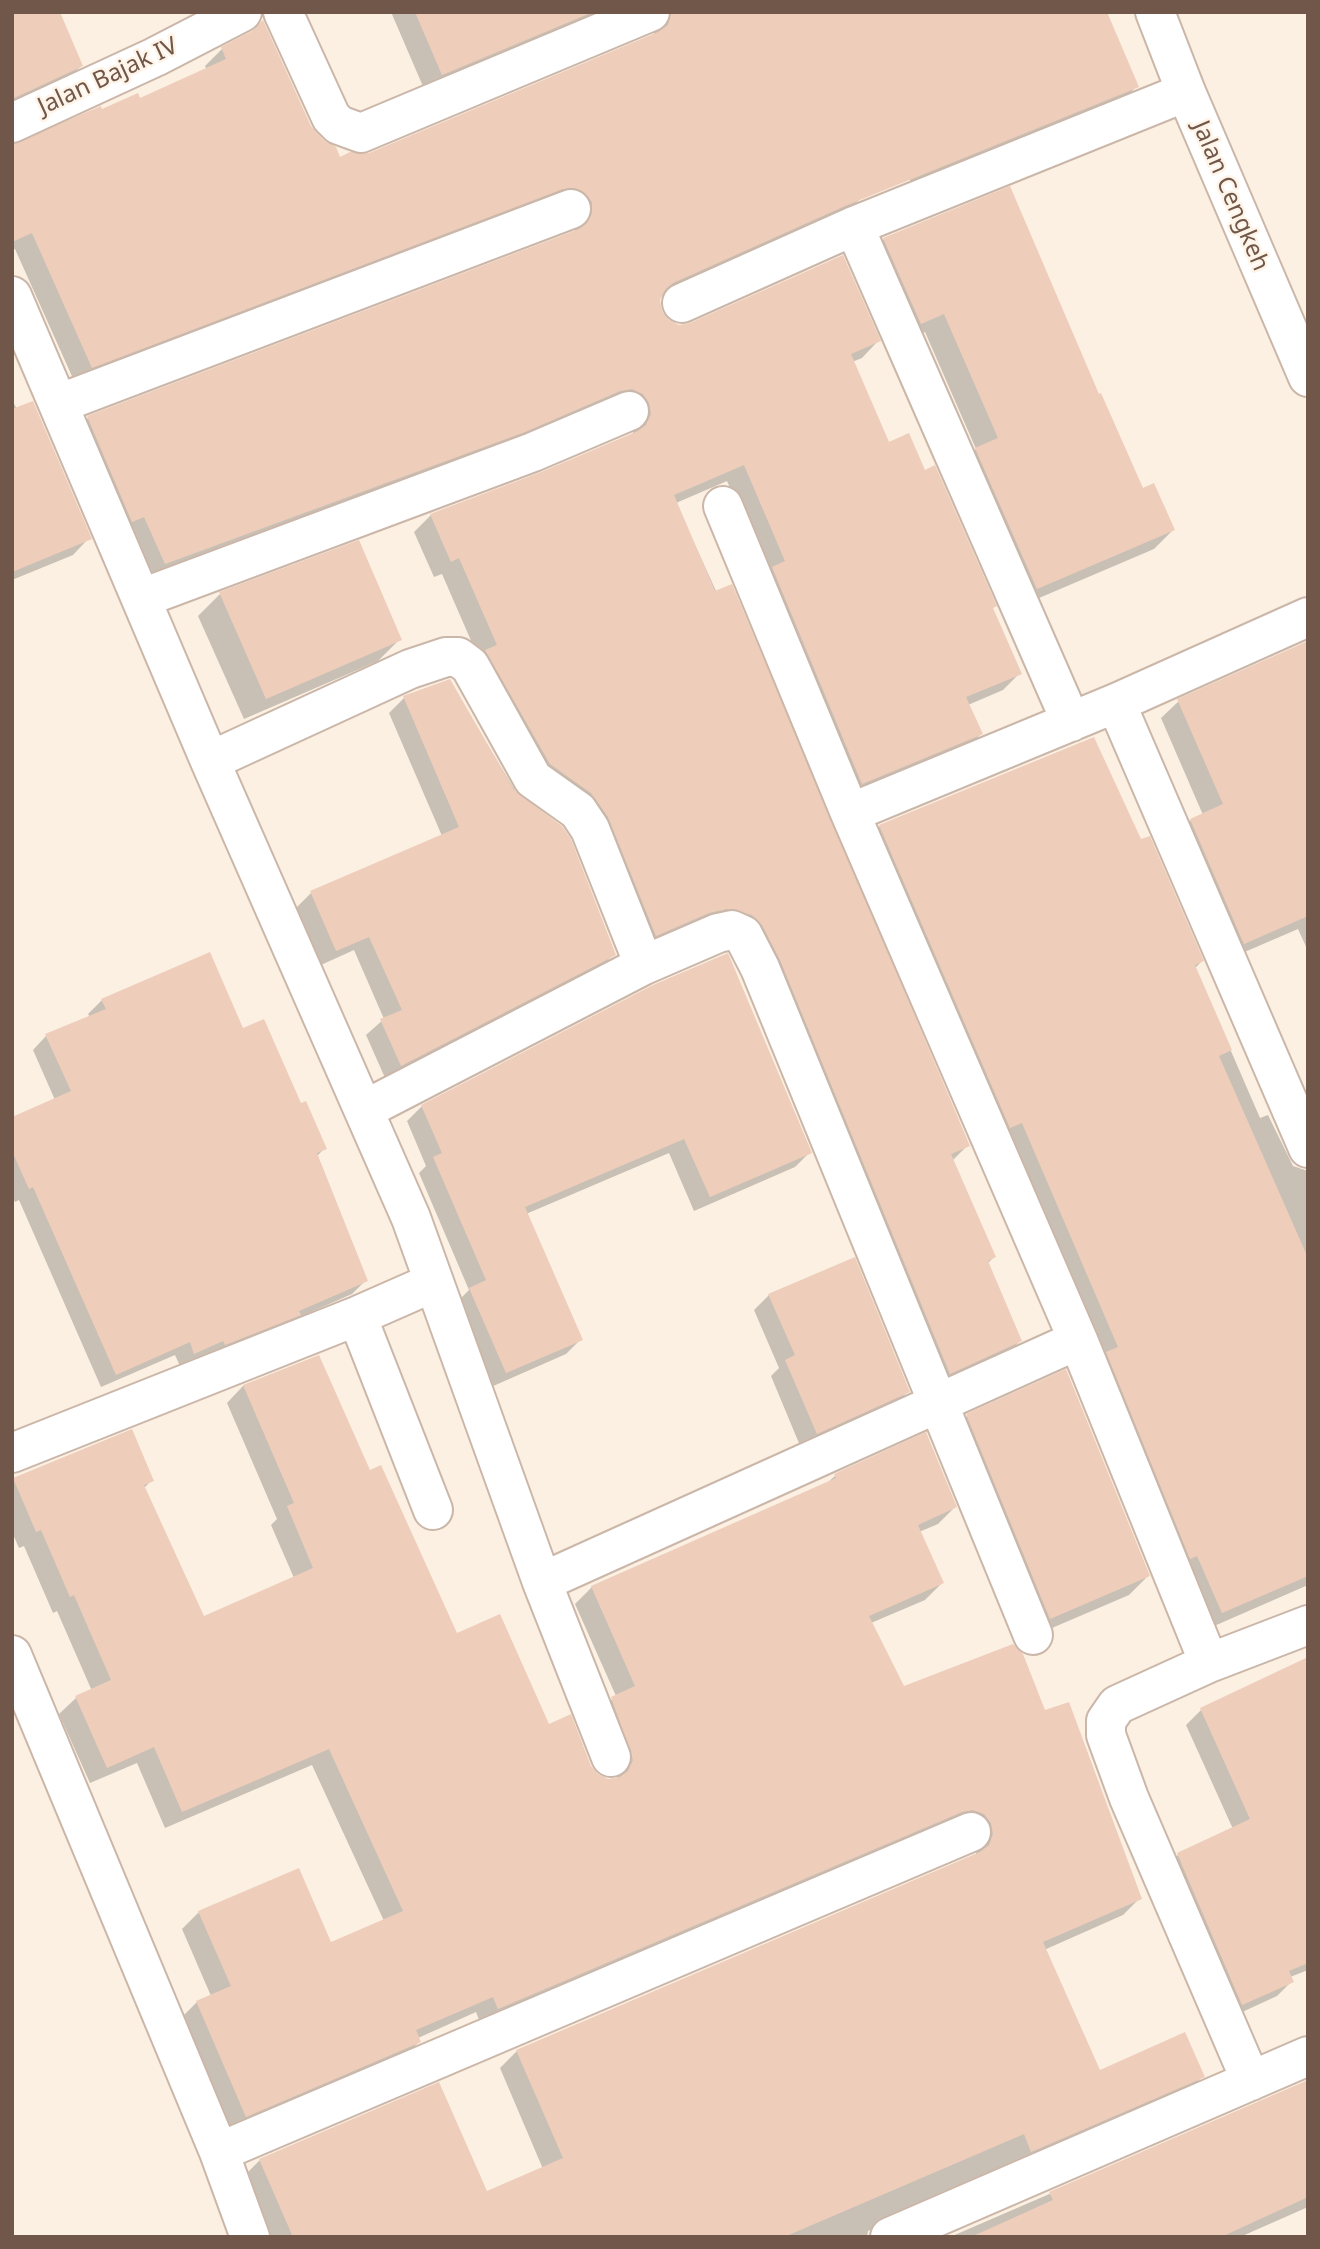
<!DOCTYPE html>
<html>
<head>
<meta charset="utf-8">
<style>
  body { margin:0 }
  #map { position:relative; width:1320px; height:2249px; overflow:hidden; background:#fbf0e2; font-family:"Noto Sans",sans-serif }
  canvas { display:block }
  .frame { position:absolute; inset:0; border:14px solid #71564a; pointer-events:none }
</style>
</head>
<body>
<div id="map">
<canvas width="1320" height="2249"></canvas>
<div class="frame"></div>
</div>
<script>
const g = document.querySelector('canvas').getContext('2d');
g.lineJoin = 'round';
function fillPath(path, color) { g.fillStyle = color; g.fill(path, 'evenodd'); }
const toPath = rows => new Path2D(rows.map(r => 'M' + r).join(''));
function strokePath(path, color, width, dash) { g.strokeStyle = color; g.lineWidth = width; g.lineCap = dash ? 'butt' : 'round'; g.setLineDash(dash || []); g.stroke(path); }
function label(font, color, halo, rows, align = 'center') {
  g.font = font + ' "Noto Sans",sans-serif'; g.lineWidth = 5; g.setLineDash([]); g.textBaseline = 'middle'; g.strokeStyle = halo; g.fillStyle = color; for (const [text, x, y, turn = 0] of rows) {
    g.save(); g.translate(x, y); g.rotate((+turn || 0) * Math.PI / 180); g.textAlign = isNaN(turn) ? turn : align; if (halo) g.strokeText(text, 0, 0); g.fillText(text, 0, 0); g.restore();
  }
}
fillPath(toPath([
  [12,12,81,66,65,82,12,108],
  [391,12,613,12,425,91],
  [648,12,778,12,860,199,843,216,660,297,660,312,668,322,679,326,878,341,862,358,852,362,888,444,992,609,1020,673,1003,690,968,705,981,734,964,751,845,800,767,574,727,481,676,503,968,1145,952,1161,994,1257,987,1264,1020,1341,1003,1358,933,1389,746,942,639,951,574,810,479,659,442,574,434,577,414,532,431,515,541,474,633,435,633,420,148,580,71,435,88,418,575,233,575,218,75,383,15,249,12,250,12,146,102,111,139,100,207,70,205,66,222,49,339,159,369,155,654,36,654,20],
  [837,12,1137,86,1120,103,913,187],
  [884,239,1142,490,1173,530,1154,549,1018,607,957,468,976,449,925,332,902,342,865,258],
  [12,400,89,538,73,555,12,580],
  [220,594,400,639,378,661,244,719,198,616],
  [1308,643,1308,951,1298,929,1226,960,1173,837,1191,820,1203,815,1161,718,1179,701],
  [449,681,614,954,599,969,386,1080,366,1035,384,1019,354,950,321,965,296,908,311,893,442,836,389,713,404,698],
  [880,826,1140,842,1202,961,1195,968,1260,1118,1268,1115,1293,1166,1308,1171,1308,1585,1205,1630,863,844],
  [102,1000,242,1030,300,1106,325,1148,317,1156,366,1280,352,1294,293,1320,285,1328,180,1366,175,1355,101,1387,19,1200,15,1202,12,1196,12,1119,55,1100,33,1050,46,1036,90,1017,88,1014],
  [422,1106,810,1152,795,1167,694,1211,669,1153,526,1214,581,1339,566,1354,491,1387,455,1304,469,1290,419,1173,426,1166,407,1121],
  [769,1295,908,1391,893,1407,801,1448,771,1376,779,1368,754,1310],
  [318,1357,369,1472,457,1635,597,1776,608,1780,617,1778,595,1715,616,1696,575,1604,592,1587,827,1483,835,1476,955,1507,938,1524,919,1532,942,1583,925,1600,871,1623,904,1689,1044,1712,1140,1898,1123,1915,1044,1950,1099,2072,1203,2076,1186,2093,868,2231,867,2237,269,2237,243,2177,260,2160,486,2194,543,2169,500,2068,517,2051,976,1854,975,1841,481,2025,476,2012,418,2038,419,2042,402,2059,229,2132,180,2019,197,2002,211,1996,182,1929,199,1912,330,1945,384,1921,312,1765,165,1828,137,1763,90,1783,59,1714,76,1698,92,1691,57,1611,53,1613,24,1546,19,1548,12,1532,12,1481,152,1480,144,1488,204,1619,294,1578,271,1525,277,1519,227,1403,243,1386],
  [967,1416,1148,1576,1129,1595,1031,1637,949,1435],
  [1300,1663,1308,1777,1308,1970,1290,1977,1292,1981,1277,1996,1227,2019,1163,1870,1178,1855,1233,1829,1186,1725,1201,1710],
  [1308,2082,1308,2207,1240,2237,950,2237]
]), '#0003');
fillPath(toPath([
  [12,12,60,12,83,66,12,99],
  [415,12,593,12,442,75],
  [671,12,1107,12,1139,87,845,206,673,283,665,290,660,300,662,311,669,320,679,325,690,323,843,255,881,341,851,354,889,442,909,433,925,470,935,465,997,606,993,608,1022,674,966,697,983,734,862,784,772,567,785,561,744,465,674,495,715,591,732,584,970,1146,951,1154,996,1257,988,1261,1022,1341,950,1374,780,960,762,925,752,915,727,909,709,913,656,936,608,817,591,793,550,764,485,650,497,645,459,558,451,562,430,514,541,472,638,431,646,425,651,414,649,403,643,394,632,389,620,391,525,432,165,564,144,517,132,522,87,416,579,229,587,223,592,213,592,202,585,193,575,188,563,189,92,368,32,233,12,242,12,144,101,106,102,109,138,93,140,98,226,59,221,47,252,31,263,20,311,126,324,140,336,147,340,157,350,152,369,153,658,32,668,25],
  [1010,186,1099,394,1101,393,1143,488,1154,483,1175,530,1037,589,975,448,998,438,944,314,921,324,883,238],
  [33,401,92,539,12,572,12,409],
  [359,540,402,640,266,699,219,592],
  [1308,641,1308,916,1244,944,1190,819,1223,804,1177,699],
  [450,679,514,790,562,826,571,839,616,955,401,1066,380,1019,402,1010,369,937,336,951,310,891,459,827,403,696],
  [1094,737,1141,839,1150,836,1204,961,1195,965,1232,1050,1219,1056,1308,1258,1308,1576,1222,1613,1197,1556,1190,1559,1106,1352,1118,1347,1022,1123,1010,1128,879,825],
  [210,952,243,1028,264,1019,301,1103,306,1101,327,1149,317,1153,368,1281,299,1311,301,1315,225,1345,223,1341,194,1354,190,1342,116,1375,33,1187,29,1189,12,1151,12,1117,71,1091,45,1034,106,1009,101,999],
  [728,953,812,1153,710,1197,684,1139,525,1207,583,1340,506,1373,469,1288,486,1280,433,1157,442,1153,421,1105,653,985],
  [855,1257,910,1392,817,1434,785,1360,795,1355,768,1294],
  [319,1355,370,1470,381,1465,457,1633,500,1614,549,1724,571,1714,591,1766,598,1774,608,1779,620,1777,628,1771,633,1760,611,1697,635,1686,591,1586,836,1478,834,1474,926,1432,957,1507,918,1525,944,1583,869,1616,904,1686,1013,1644,1023,1654,1045,1710,1069,1702,1142,1899,1043,1942,1100,2070,1185,2032,1205,2077,1031,2152,1024,2134,784,2237,293,2237,259,2159,439,2082,487,2191,563,2158,516,2050,980,1852,989,1845,993,1834,991,1823,984,1814,973,1810,962,1812,498,2009,493,1997,416,2030,421,2042,246,2117,196,2001,231,1986,198,1911,299,1868,331,1942,403,1911,329,1749,182,1812,154,1747,107,1768,75,1696,111,1680,74,1595,70,1597,41,1530,36,1532,13,1478,132,1429,154,1481,144,1485,204,1616,313,1568,287,1506,294,1503,243,1385],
  [1066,1369,1150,1576,1050,1619,966,1414],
  [1308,1657,1308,1963,1289,1971,1294,1982,1242,2005,1177,1853,1250,1819,1200,1708],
  [1308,2080,1308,2197,1221,2237,971,2237,1053,2200,1049,2192]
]), '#efcdbb');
const minor = toPath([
  [283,12,331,117,339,125,361,133,650,12],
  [1155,12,1186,92,1308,377],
  [12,123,155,57,242,12],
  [854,226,1071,722],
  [12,296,210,761,411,1218,542,1582,611,1757],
  [682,303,854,226,1186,92],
  [58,404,571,209],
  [723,506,850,813,1078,1340,1209,1663,1308,1625],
  [142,598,533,452,629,411],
  [1116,703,1308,1148],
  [210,761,410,669,446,657,458,657,470,666,533,779,578,811,590,829,644,965],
  [850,813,1116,703,1308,617],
  [364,1110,644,965,718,933,732,930,743,935,760,968,1033,1635],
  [357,1316,433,1510],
  [12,1453,357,1316,432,1283],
  [542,1582,1078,1340],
  [12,1655,219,2152,250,2237],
  [1209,1663,1117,1705,1106,1721,1106,1735,1129,1798,1251,2081],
  [219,2152,971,1832],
  [890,2237,1308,2056]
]);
strokePath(minor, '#cbb7a9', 42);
strokePath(minor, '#fff', 38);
label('24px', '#71564a', '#fef4e8', [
  ["Jalan Bajak IV",108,77,-25],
  ["Jalan Cengkeh",1230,196,67]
]);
</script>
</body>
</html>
